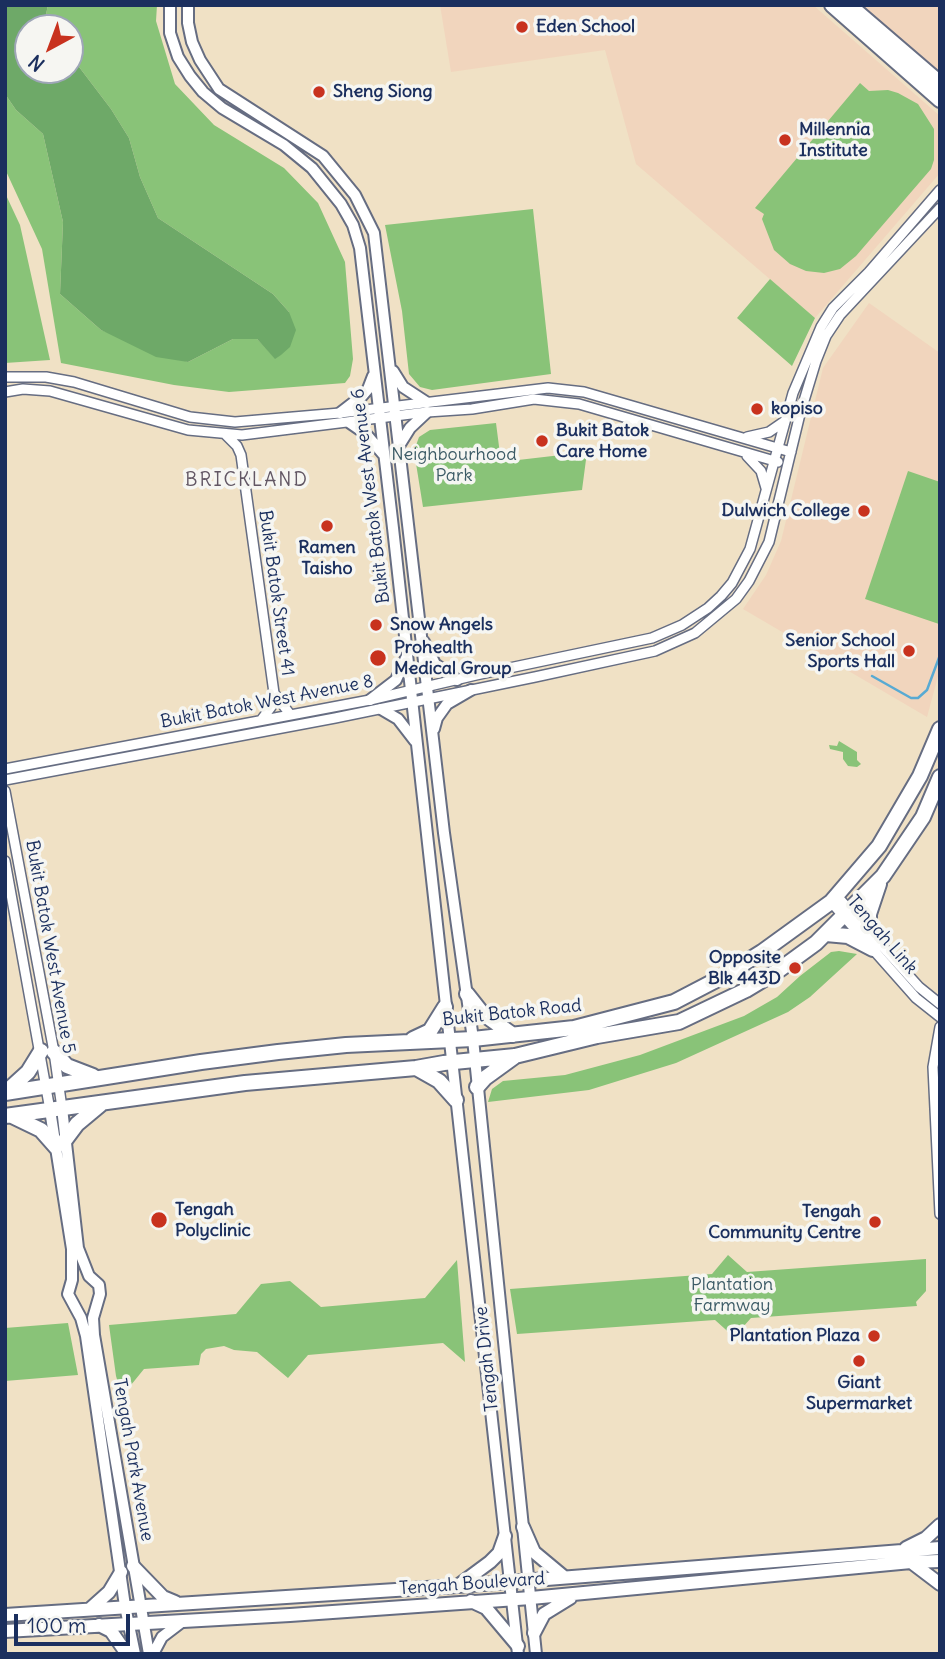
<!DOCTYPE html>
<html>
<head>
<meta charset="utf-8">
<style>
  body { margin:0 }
  #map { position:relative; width:945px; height:1659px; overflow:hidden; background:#f0e1c5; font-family:Delius,sans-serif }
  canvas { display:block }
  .frame { position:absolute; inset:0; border:7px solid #1b2f5e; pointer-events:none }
  .north { position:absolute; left:14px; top:14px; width:70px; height:70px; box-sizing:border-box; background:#f6f6f2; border:2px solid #9ea6b7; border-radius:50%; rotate:221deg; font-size:19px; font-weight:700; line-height:28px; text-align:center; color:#1b2f5e }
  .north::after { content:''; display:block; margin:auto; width:24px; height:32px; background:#c8321e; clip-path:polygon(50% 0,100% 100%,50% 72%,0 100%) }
  .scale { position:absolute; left:14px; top:1614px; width:116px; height:32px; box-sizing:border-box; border:4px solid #1b2f5e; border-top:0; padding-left:9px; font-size:21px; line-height:24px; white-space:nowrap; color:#1b2f5e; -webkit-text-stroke:5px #f6f6f2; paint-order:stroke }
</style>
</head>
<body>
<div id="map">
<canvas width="945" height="1659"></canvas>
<div class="frame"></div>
<div class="north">N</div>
<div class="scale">100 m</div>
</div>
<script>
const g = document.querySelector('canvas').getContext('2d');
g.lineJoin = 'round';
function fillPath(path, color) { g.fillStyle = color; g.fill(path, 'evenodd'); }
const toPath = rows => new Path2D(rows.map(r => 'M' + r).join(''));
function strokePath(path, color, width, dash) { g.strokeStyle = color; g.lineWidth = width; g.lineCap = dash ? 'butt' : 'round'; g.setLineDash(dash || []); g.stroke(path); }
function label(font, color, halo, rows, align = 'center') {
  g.font = font + ' Delius,sans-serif'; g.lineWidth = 7; g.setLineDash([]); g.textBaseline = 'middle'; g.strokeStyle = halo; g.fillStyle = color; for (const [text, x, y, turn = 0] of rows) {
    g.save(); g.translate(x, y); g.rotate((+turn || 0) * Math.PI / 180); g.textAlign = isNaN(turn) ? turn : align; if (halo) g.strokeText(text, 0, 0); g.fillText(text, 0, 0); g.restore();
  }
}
fillPath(toPath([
  [440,5,813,5,940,116,940,173,815,318,636,164,605,50,451,72],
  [859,5,940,5,940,73,927,63],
  [869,303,940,353,940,669,927,717,743,609,766,575,781,541,823,368]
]), '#f1d5bd');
fillPath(toPath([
  [48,5,157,5,156,21,175,84,214,125,284,168,318,203,345,262,353,359,350,376,345,383,229,392,174,385,61,363,42,249,5,169,5,94,16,110,43,134,63,222,60,294,101,330,188,362,233,339,257,339,275,358,289,312,273,294,158,218,140,177,129,138,111,109,70,55,70,28,51,28,45,19],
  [860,83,869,91,888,90,898,93,918,104,934,129,934,160,931,169,856,256,840,269,824,273,806,271,790,264,774,250,762,219,764,214,755,208],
  [5,193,20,225,50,360,5,363],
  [533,209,551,374,432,390,420,387,409,374,402,311,385,225],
  [770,279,815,318,792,366,737,318],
  [496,423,501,462,587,452,582,490,423,507,414,451,419,437,430,430],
  [908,471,940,482,939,624,865,599],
  [839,741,857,752,857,760,861,764,857,767,848,766,843,759,843,752,830,749,829,745,837,746],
  [839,951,857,954,810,997,788,1012,676,1063,589,1090,488,1102,492,1089,503,1081,565,1075,640,1055,744,1016,777,997,800,976,831,952],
  [728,1255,747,1272,926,1259,926,1291,916,1302,917,1306,751,1318,734,1337,715,1320,517,1334,510,1289,712,1274],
  [457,1260,465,1362,443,1343,308,1355,288,1378,257,1352,234,1350,224,1346,206,1349,201,1354,199,1365,144,1369,122,1396,116,1376,109,1325,236,1314,261,1284,290,1281,321,1307,425,1298],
  [68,1323,78,1375,5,1381,5,1328]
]), '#89c378');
fillPath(toPath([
  [5,5,48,5,45,19,51,28,28,28,28,70,70,70,70,55,111,109,129,138,140,177,158,218,273,294,289,312,296,330,290,347,281,355,275,359,257,339,233,339,188,362,156,357,101,330,60,294,63,222,43,134,16,110,5,94]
]), '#6ea968');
strokePath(toPath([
  [872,676,911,698,918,698,927,690,940,655]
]), '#58aad3', 2.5);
const minor = toPath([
  [5,377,46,377,74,382,190,417,235,422,340,413,548,388,584,392,791,452],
  [5,392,23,389,50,391,188,430,242,435,427,412,472,409,534,399,579,404,778,462],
  [226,435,237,446,241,455,274,693,271,707,262,719],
  [747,437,769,432,785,421],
  [747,456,761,471,766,488],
  [274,693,289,713],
  [5,769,370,700,476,675,652,638,682,625,708,608,721,596,732,583,750,549,793,393,821,327,833,308,869,272,940,190],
  [5,780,335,718,535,677,655,651,695,633,736,599,749,581,769,542,800,414,816,361,826,336,840,315,940,208],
  [5,791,54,1052,62,1108],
  [5,861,50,1110],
  [837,896,919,987,940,1004],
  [831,902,916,998,940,1017],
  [940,1027,933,1067,940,1214]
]);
const tertiary = toPath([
  [170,5,170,33,178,57,190,76,203,92,222,108,284,145,312,168,341,204,353,225,360,248,393,528,518,1654],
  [188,5,188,23,192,42,200,60,219,89,323,156,355,195,374,233,444,833,473,1039,536,1654],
  [393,371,403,387,426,402],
  [340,413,362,396,368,389,373,376],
  [350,423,366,434,383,454],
  [400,444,410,428,427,412],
  [424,642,435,664,457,680],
  [370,700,396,680,406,658],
  [381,709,398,719,415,741],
  [434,729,437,718,447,704,471,690],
  [62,1108,78,1248,89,1276,99,1285,100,1294,93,1318,94,1335,149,1654],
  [50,1110,72,1249,72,1280,68,1294,81,1318,86,1336,125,1606,135,1654],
  [153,1654,162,1637,183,1621]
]);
const secondary = toPath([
  [523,1527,534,1552,564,1577],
  [906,1548,926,1538,940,1525],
  [911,1562,940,1584],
  [133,1566,163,1597,175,1602],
  [459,1585,490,1562,499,1553,505,1536],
  [471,1601,486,1608,518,1646],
  [90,1609,109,1592,121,1572],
  [5,1615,458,1586,940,1548],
  [99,1625,111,1631,127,1654],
  [5,1631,290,1615,531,1598,911,1562,940,1561],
  [534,1633,544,1614,570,1598]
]);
const primary = toPath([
  [832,5,940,100],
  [849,5,940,83],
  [869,933,869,914,879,884],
  [826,934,848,936,873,949],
  [467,994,482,1013,513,1035],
  [413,1039,430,1031,445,1007],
  [54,1052,67,1066,93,1076],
  [416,1068,439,1081,456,1100],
  [477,1087,485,1078,514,1057],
  [6,1092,28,1072,41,1051],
  [5,1093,201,1062,278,1052,346,1045,473,1039,574,1028,674,1002,722,977,762,952,831,902,879,846,920,776,940,729],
  [5,1116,245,1083,416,1068,444,1063,515,1056,597,1036,679,1022,746,990,779,970,816,943,883,876,923,817,940,777],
  [12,1116,41,1130,56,1147],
  [65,1140,77,1124,101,1104]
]);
strokePath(minor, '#666d82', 12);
strokePath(tertiary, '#666d82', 14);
strokePath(secondary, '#666d82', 16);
strokePath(primary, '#666d82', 18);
strokePath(minor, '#fff', 9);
strokePath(tertiary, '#fff', 10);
strokePath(secondary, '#fff', 12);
strokePath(primary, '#fff', 14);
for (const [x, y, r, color] of [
  [522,27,7,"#c8321e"],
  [319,92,7,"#c8321e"],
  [785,140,7,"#c8321e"],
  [757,409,7,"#c8321e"],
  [542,441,7,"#c8321e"],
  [864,511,7,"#c8321e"],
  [327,526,7,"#c8321e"],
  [376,625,7,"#c8321e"],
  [909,651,7,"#c8321e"],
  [378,658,9,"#c8321e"],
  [795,968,7,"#c8321e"],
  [159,1220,9,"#c8321e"],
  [875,1222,7,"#c8321e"],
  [874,1336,7,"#c8321e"],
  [859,1361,7,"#c8321e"]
]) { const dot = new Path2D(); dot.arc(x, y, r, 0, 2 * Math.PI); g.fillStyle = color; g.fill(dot); strokePath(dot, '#f6f6f2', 2.5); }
label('bold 18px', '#1b2f5e', '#f6f6f2', [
  ["Eden School",536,27],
  ["Sheng Siong",333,92],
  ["Millennia",799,130],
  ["Institute",799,151],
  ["kopiso",771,409],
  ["Bukit Batok",556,431],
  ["Care Home",556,452],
  ["Dulwich College",850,511,"right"],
  ["Ramen",327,548,"center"],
  ["Taisho",327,569,"center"],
  ["Snow Angels",390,625],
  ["Senior School",895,641,"right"],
  ["Sports Hall",895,662,"right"],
  ["Prohealth",394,648],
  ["Medical Group",394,669],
  ["Opposite",781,958,"right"],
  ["Blk 443D",781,979,"right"],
  ["Tengah",175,1210],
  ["Polyclinic",175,1231],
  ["Tengah",861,1212,"right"],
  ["Community Centre",861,1233,"right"],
  ["Plantation Plaza",860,1336,"right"],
  ["Giant",859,1383,"center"],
  ["Supermarket",859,1404,"center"]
], 'left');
label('18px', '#3c5b66', '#f6f6f2', [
  ["Neighbourhood",454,455],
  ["Park",454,476],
  ["Plantation",732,1285],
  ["Farmway",732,1306]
]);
label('18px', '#1b2f5e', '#f6f6f2', [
  ["Bukit Batok West Avenue 6",371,496,-97],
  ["Bukit Batok Street 41",276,593,82],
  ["Bukit Batok West Avenue 8",267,702,-11],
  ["Tengah Link",882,935,49],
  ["Bukit Batok West Avenue 5",50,947,80],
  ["Bukit Batok Road",512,1013,-6],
  ["Tengah Drive",487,1359,-96],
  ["Tengah Park Avenue",133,1460,80],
  ["Tengah Boulevard",472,1584,-4]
]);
g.letterSpacing = '2px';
label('19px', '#625764', '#f6f6f2', [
  ["BRICKLAND",247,481]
]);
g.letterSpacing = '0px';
</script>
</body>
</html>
